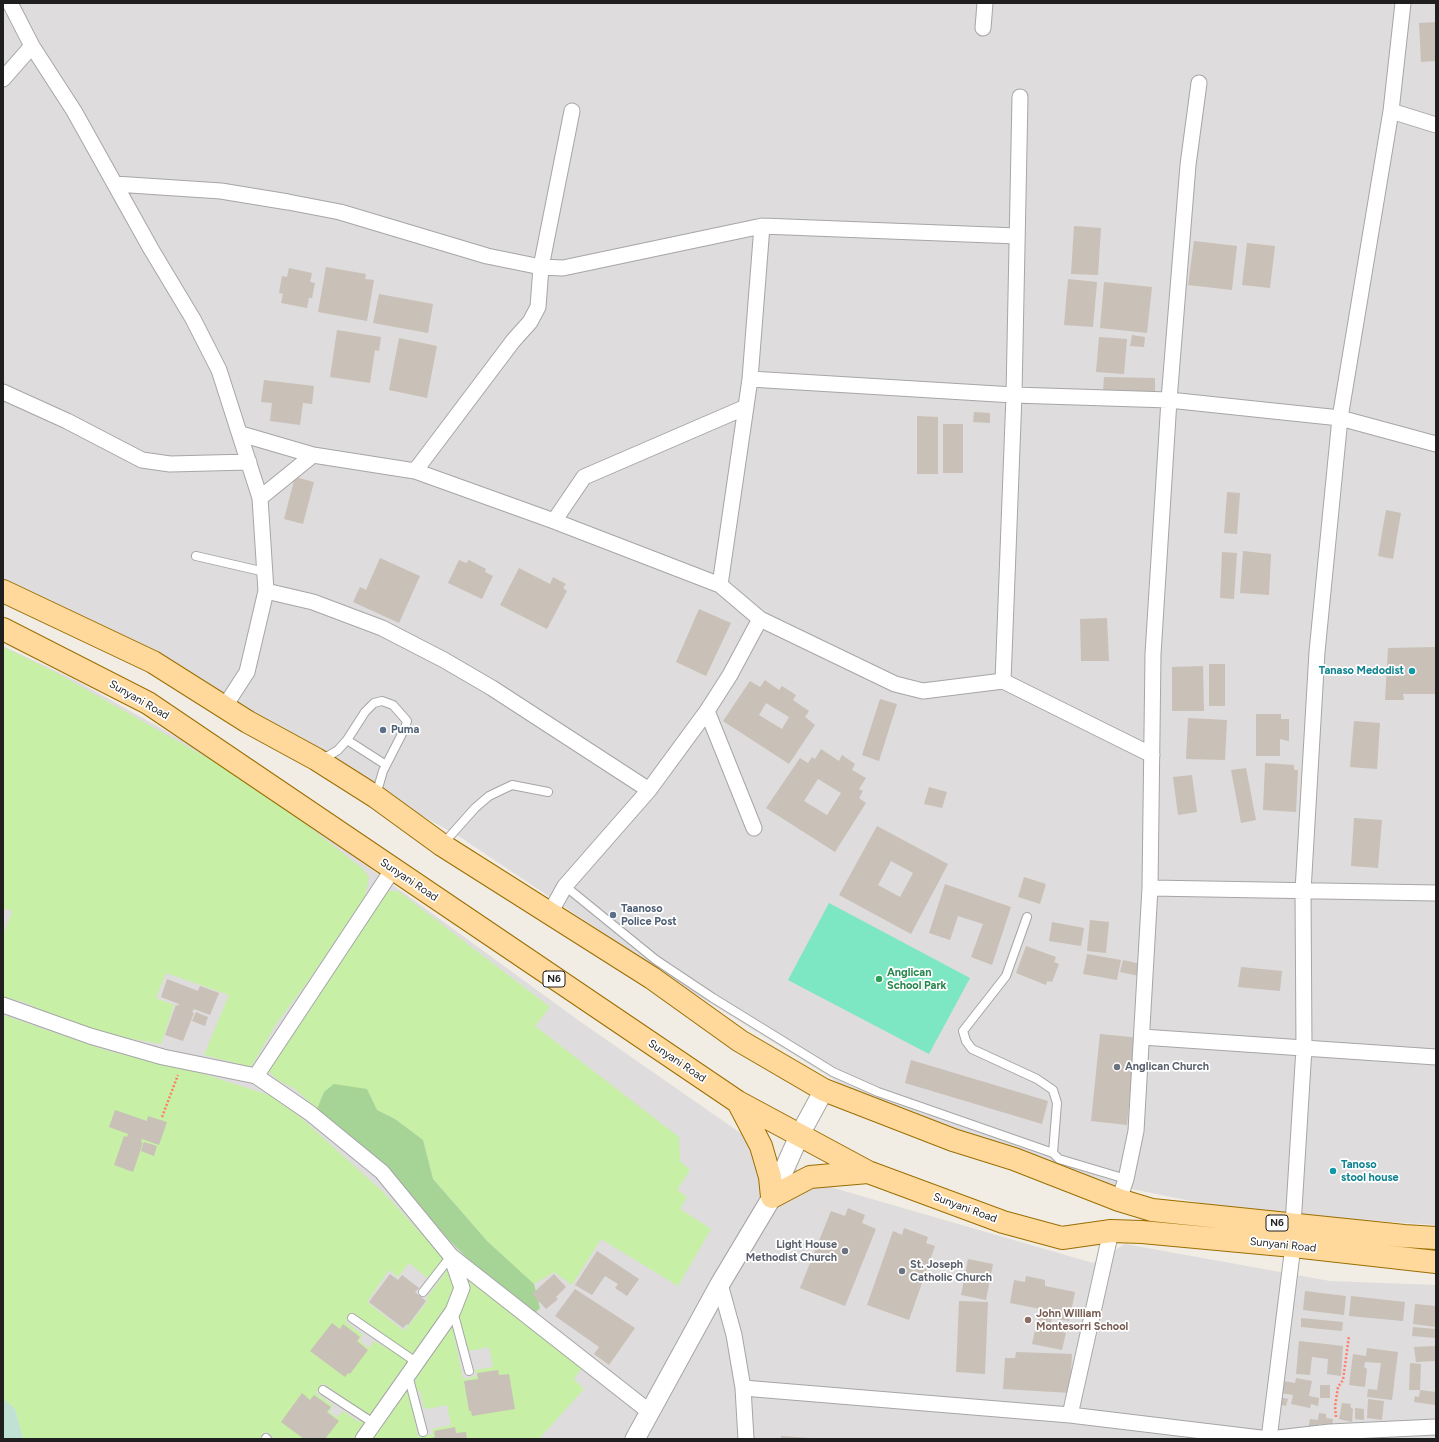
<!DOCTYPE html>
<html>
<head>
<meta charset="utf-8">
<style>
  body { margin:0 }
  #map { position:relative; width:1439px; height:1442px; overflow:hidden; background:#f1ede5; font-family:Figtree,sans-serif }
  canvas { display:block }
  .frame { position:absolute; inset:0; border:4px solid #1f1f1f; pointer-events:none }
</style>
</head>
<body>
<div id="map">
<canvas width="1439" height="1442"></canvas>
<div class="frame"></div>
</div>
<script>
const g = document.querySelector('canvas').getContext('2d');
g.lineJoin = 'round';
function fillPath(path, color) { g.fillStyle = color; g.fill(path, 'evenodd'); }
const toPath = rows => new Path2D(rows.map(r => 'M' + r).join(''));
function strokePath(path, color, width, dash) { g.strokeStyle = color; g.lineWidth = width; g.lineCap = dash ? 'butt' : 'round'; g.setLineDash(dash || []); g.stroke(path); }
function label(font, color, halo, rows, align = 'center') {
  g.font = font + ' Figtree,sans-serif'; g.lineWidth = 3.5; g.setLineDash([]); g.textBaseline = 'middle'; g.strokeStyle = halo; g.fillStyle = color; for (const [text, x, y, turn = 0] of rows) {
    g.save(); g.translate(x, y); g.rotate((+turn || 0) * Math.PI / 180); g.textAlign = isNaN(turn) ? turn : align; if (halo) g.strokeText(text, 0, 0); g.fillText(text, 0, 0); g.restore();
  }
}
fillPath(toPath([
  [3,3,1436,3,1436,1225,1246,1212,1102,1183,994,1145,846,1087,684,987,460,837,3,581],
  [3,646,75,680,214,758,330,839,578,1020,752,1141,820,1184,1093,1263,1125,1244,1330,1281,1436,1285,1436,1439,3,1439]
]), '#dedcdc');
fillPath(toPath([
  [3,647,55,672,220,765,294,815,363,869,369,877,365,897,309,980,276,1024,251,1067,204,1055,229,995,166,973,156,998,174,1005,161,1044,89,1031,24,1002,3,997,3,936,12,911,3,908],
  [387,891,398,891,550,1007,535,1026,679,1137,680,1161,690,1170,677,1190,687,1197,680,1209,711,1229,678,1286,601,1239,572,1285,554,1272,534,1284,487,1241,433,1179,423,1140,395,1119,377,1110,367,1089,324,1092,317,1109,294,1088,279,1081,268,1071],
  [3,1015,108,1051,194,1071,269,1095,300,1117,384,1193,439,1253,443,1259,441,1265,430,1280,409,1263,398,1277,389,1270,367,1302,404,1331,428,1301,426,1299,447,1270,453,1276,463,1271,582,1368,574,1379,584,1389,539,1439,276,1439,265,1431,259,1439,23,1439,15,1409,3,1399],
  [352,1312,396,1343,390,1350,374,1341,369,1348,359,1340,363,1335,346,1322],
  [464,1333,468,1348,470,1351,489,1347,493,1367,475,1370,477,1376,463,1379,454,1335],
  [323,1383,366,1414,359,1422,343,1411,337,1417,329,1412,333,1405,316,1393],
  [420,1391,424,1408,427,1409,447,1405,451,1425,432,1429,433,1434,418,1437,409,1393]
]), '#c7f0a6');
fillPath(toPath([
  [334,1084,367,1089,377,1110,395,1119,423,1140,433,1179,487,1241,534,1284,540,1308,532,1316,488,1279,450,1241,403,1188,317,1109,324,1092]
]), '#a6d496');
fillPath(toPath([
  [3,1399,15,1409,23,1439,3,1439]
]), '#c0e1d3');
fillPath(toPath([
  [829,903,970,978,929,1054,788,980]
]), '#7ce7c2');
fillPath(toPath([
  [1436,22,1436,61,1421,62,1419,23],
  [1074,226,1101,228,1098,275,1071,274],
  [1194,241,1237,246,1232,290,1188,285],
  [1247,243,1275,246,1270,288,1242,285],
  [326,267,366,274,365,279,374,280,367,321,318,312],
  [289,268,312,273,310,282,315,283,312,298,309,298,307,308,281,303,283,294,279,293,282,276,287,277],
  [1068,279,1097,282,1093,327,1064,325],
  [1104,282,1152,287,1147,333,1100,328],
  [379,294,433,304,428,333,373,323],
  [337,330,381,337,379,351,375,350,370,383,330,377],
  [1132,335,1145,337,1144,347,1130,346],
  [1099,337,1127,339,1124,374,1096,372],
  [399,338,437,346,427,398,389,390],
  [1104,377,1155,378,1155,394,1103,392],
  [264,380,314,386,312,404,303,403,300,425,270,421,272,403,261,402],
  [974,412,990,413,990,423,973,422],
  [917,416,938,417,938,474,917,474],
  [943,424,963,424,963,473,943,473],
  [295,477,314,482,303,524,284,519],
  [1227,492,1240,493,1237,534,1224,533],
  [1386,510,1401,513,1393,559,1378,556],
  [1243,551,1271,554,1269,595,1240,593],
  [1222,552,1237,553,1234,599,1220,598],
  [380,558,420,576,399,623,353,602,360,587,366,590],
  [459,560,466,563,469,560,486,569,485,572,493,576,482,599,448,583],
  [519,568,550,584,553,577,566,584,563,588,567,591,547,629,500,605],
  [699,609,731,623,706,676,676,662],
  [1107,618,1109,661,1081,661,1080,619],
  [1436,647,1436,694,1403,694,1404,700,1385,700,1388,648],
  [1209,664,1225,664,1225,706,1209,706],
  [1203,666,1204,711,1172,711,1172,667],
  [765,680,779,690,782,686,796,695,793,700,809,711,805,717,815,725,789,764,723,721,750,681,760,687],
  [766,703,789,717,782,729,759,715],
  [880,699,897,704,879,761,862,755],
  [1256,714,1281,714,1281,719,1289,719,1289,741,1280,739,1280,756,1256,756],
  [1188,718,1227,720,1225,760,1186,759],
  [1354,721,1380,723,1377,769,1350,767],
  [821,749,839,761,842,755,855,764,852,770,866,778,859,789,863,791,859,798,866,803,835,852,766,808,800,758,808,763,812,757,815,759],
  [818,779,841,793,827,815,804,801],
  [1265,763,1294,765,1294,770,1298,770,1296,812,1263,810],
  [1246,768,1256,820,1241,823,1231,770],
  [1192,775,1197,812,1178,815,1173,777],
  [929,787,947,792,942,808,924,804],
  [1354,818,1382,820,1378,868,1351,866],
  [877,826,948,864,911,934,839,895],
  [891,861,913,873,900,897,878,885],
  [1024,877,1046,884,1040,904,1018,897],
  [945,884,1011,907,992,965,971,957,983,924,958,916,950,940,929,933],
  [1090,920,1109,922,1106,953,1087,951],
  [1052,922,1084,928,1081,946,1049,941],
  [1026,946,1056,957,1054,962,1059,964,1052,982,1047,981,1046,985,1016,973],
  [1087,954,1121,960,1117,980,1083,974],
  [1123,960,1141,964,1139,976,1120,972],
  [1241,967,1282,971,1280,991,1238,987],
  [167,979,198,991,200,986,219,993,210,1015,194,1009,192,1012,194,1013,183,1041,165,1035,176,1005,178,1006,179,1004,161,997],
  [196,1012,208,1017,205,1026,192,1021],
  [1100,1034,1141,1038,1134,1097,1130,1096,1127,1125,1091,1121],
  [911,1060,1048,1101,1042,1124,905,1083],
  [115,1110,147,1121,148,1116,167,1122,159,1145,142,1139,141,1142,143,1143,133,1172,114,1165,124,1136,127,1137,128,1134,109,1127],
  [144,1142,157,1146,154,1156,141,1151],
  [848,1208,865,1215,862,1223,876,1229,845,1306,800,1288,831,1211,845,1216],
  [904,1228,928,1237,926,1243,935,1246,909,1320,867,1305,893,1231,902,1235],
  [597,1251,639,1279,627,1296,615,1288,618,1284,605,1276,592,1295,575,1285],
  [968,1259,993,1264,986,1300,961,1295],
  [390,1274,398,1280,402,1275,419,1288,415,1292,426,1301,408,1325,407,1324,403,1328,369,1302],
  [554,1274,566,1287,556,1297,558,1299,546,1309,532,1294],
  [1026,1276,1045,1280,1045,1286,1075,1292,1069,1321,1052,1318,1050,1327,1037,1325,1040,1309,1010,1303,1014,1280,1025,1282],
  [575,1289,635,1328,609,1365,594,1354,599,1347,555,1316],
  [1305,1291,1346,1296,1344,1315,1303,1310],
  [1351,1296,1405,1302,1403,1321,1349,1316],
  [959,1301,988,1302,985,1374,956,1372],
  [1415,1304,1436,1306,1436,1327,1413,1324],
  [1301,1318,1343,1322,1342,1331,1301,1327],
  [332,1323,340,1329,343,1324,360,1337,357,1341,368,1350,350,1374,348,1373,345,1377,310,1351],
  [1036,1326,1066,1333,1062,1350,1032,1344],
  [1413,1327,1436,1329,1436,1338,1412,1336],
  [1299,1341,1343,1346,1341,1376,1327,1374,1328,1359,1312,1357,1310,1375,1296,1374],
  [1436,1346,1436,1361,1416,1362,1414,1347],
  [1367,1348,1398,1352,1392,1400,1367,1397,1368,1389,1377,1390,1381,1363,1365,1362,1364,1367,1367,1369,1365,1387,1349,1385,1353,1354,1366,1356],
  [1016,1352,1072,1354,1070,1393,1003,1389,1005,1358,1015,1358],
  [1410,1363,1421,1364,1420,1390,1409,1390],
  [498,1370,499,1375,509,1374,515,1409,472,1416,471,1411,469,1411,464,1381,478,1379,477,1373],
  [1296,1378,1312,1381,1309,1396,1319,1398,1318,1406,1311,1404,1310,1408,1291,1404,1293,1395,1281,1393,1283,1381,1295,1383],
  [1320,1385,1330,1385,1330,1398,1320,1398],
  [1420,1390,1436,1392,1436,1405,1414,1402,1415,1396,1419,1397],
  [302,1393,310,1400,314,1395,331,1407,327,1412,339,1421,325,1439,304,1439,281,1422],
  [1279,1397,1288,1399,1286,1406,1278,1404],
  [1368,1399,1384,1401,1382,1420,1367,1418],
  [1342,1403,1351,1404,1350,1407,1353,1409,1352,1422,1339,1419],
  [1355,1408,1364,1409,1364,1420,1355,1419],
  [1319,1413,1326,1414,1326,1418,1333,1419,1332,1425,1319,1424,1318,1432,1308,1431,1310,1419,1318,1420],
  [455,1427,456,1433,466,1432,467,1439,428,1439,435,1437,434,1431],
  [781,1436,810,1438,810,1439,781,1439]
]), '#c9c0b7');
const service = toPath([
  [196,556,265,572],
  [347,740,386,765],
  [321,758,330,755,338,750,347,740,365,712,374,703,382,701,393,705,407,721,405,728,383,771,376,795],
  [443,844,475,808,489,796,512,785,548,792],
  [565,886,656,960,713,998,833,1072,878,1092,1053,1153],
  [1027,917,1006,976,963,1031,966,1041,972,1049,1037,1079,1053,1090,1057,1103,1053,1153,1059,1159,1126,1179],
  [423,1292,451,1256],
  [453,1311,469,1371],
  [352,1318,416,1362],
  [408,1375,423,1432],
  [323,1390,375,1424],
  [266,1438,267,1439]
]);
const minor = toPath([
  [10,3,32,46,74,111,151,249,193,319,219,370,260,498,266,591,247,672,225,706],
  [983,28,985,3],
  [3,79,32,46],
  [1391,111,1436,125],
  [115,184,221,191,288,202,340,212,487,256,541,267,563,268,762,226,1017,236],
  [750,379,1014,395,1169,400,1340,418,1436,444],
  [3,392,67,421,142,460,170,464,249,462],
  [241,434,313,455,415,471,554,521,720,585,760,619,895,684,923,691,1003,681,1152,755],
  [415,471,513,341,530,322,538,307,541,267,572,111],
  [260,498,313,455],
  [554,521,584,477,746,407],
  [720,585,750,379,762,226],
  [266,591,313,602,382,628,444,660,492,688,649,790],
  [1003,681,1014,395,1020,97],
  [707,711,754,828],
  [1150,888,1436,893],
  [550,913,565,886,649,790,707,711,730,675,760,619],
  [3,1005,90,1036,163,1057,256,1076,310,1113,382,1172,451,1256,462,1288,453,1311,363,1439],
  [1142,1037,1436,1057],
  [256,1076,393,869],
  [1119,1200,1126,1179,1136,1131,1150,888,1153,654,1169,400,1188,165,1199,83],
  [1293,1225,1304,1048,1303,891,1317,652,1340,418,1391,111,1403,3],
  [451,1256,651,1413],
  [720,1284,734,1335,743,1388,746,1439],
  [743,1388,1070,1415,1269,1439,1330,1432,1436,1427],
  [1070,1415,1111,1231],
  [1269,1439,1293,1246]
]);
const tertiary = toPath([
  [635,1439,720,1284,772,1197,799,1136,824,1090]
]);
const primary = toPath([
  [3,591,153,662,248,722,316,759,376,797,442,845,652,978,740,1041,824,1090,953,1140,1014,1159,1119,1200,1152,1210,1404,1236,1436,1238],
  [3,629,148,703,738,1102,868,1172,1003,1222,1062,1238,1111,1231,1142,1232,1293,1246,1436,1262],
  [738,1102,761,1146,770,1177,772,1197,810,1177,868,1172]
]);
strokePath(service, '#a6a6a6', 10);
strokePath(minor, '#a6a6a6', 17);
strokePath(tertiary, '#a6a6a6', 21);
strokePath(primary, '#9b6e00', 24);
strokePath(toPath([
  [162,1117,178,1075],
  [1336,1417,1335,1406,1338,1387,1343,1380,1349,1336]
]), '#ff7d68', 2.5, [2, 2]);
strokePath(service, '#fff', 8);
strokePath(minor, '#fff', 15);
strokePath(tertiary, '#fff', 19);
strokePath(primary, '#ffd89c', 22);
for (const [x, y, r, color] of [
  [1412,671,4,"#0f9aa8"],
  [383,730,4,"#5c6f8a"],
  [613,915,4,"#5c6f8a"],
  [879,979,4,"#2e9e5b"],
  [1117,1067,4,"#6b7280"],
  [1333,1171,4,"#0f9aa8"],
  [845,1251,4,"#6b7280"],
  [902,1271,4,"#6b7280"],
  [1028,1320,4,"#8d6e63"]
]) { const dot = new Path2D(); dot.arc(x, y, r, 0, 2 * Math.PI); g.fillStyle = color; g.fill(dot); strokePath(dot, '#fff', 1.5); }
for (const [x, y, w] of [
  [554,979,22],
  [1277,1223,22]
]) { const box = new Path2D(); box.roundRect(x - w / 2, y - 8, w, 16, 3); g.fillStyle = '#fff'; g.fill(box); strokePath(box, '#1f1f1f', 1); }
label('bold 10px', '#1f1f1f', null, [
  ["N6",554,979],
  ["N6",1277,1223]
]);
label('bold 11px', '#0d838f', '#fff', [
  ["Tanaso Medodist",1404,671],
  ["Tanoso",1341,1165,"left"],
  ["stool house",1341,1178,"left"]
], 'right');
label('11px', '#1f1f1f', '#fff', [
  ["Sunyani Road",139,700,30],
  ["Sunyani Road",409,880,34],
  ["Sunyani Road",677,1061,34],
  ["Sunyani Road",965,1208,20],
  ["Sunyani Road",1283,1245,6]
]);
label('bold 11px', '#4e5e75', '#fff', [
  ["Puma",391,730],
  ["Taanoso",621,909],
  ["Police Post",621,922]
], 'left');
label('bold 11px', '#27864d', '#fff', [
  ["Anglican",887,973],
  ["School Park",887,986]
], 'left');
label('bold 11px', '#5b616d', '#fff', [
  ["Anglican Church",1125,1067],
  ["Light House",837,1245,"right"],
  ["Methodist Church",837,1258,"right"],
  ["St. Joseph",910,1265],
  ["Catholic Church",910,1278]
], 'left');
label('bold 11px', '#785e54', '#fff', [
  ["John William",1036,1314],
  ["Montesorri School",1036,1327]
], 'left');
</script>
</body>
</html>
